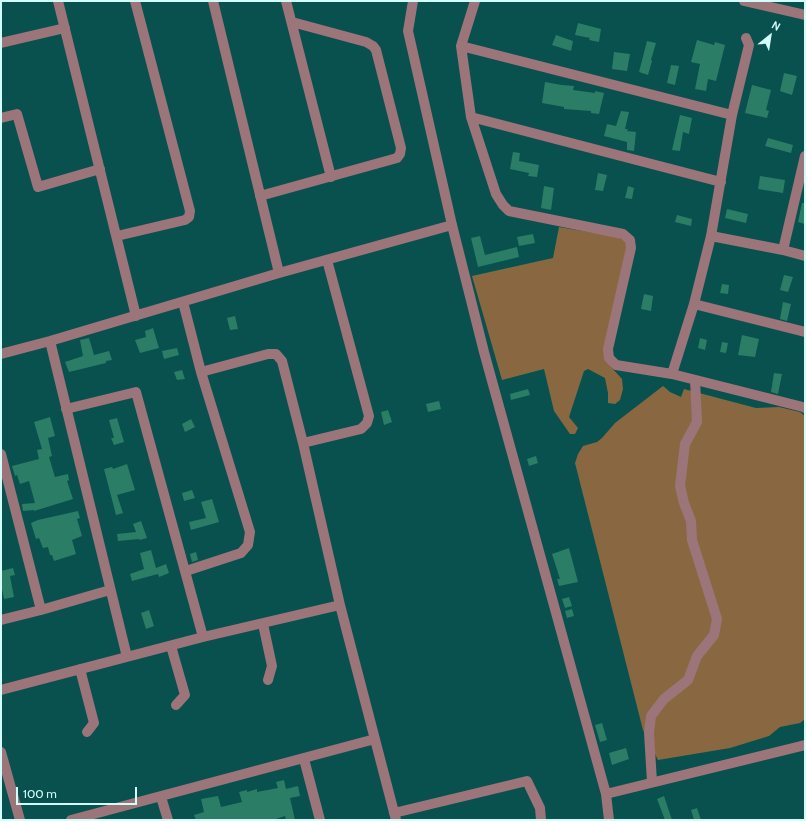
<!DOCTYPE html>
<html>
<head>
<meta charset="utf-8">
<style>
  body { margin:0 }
  #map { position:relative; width:806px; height:821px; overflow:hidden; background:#08514e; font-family:Cabin,sans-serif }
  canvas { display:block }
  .frame { position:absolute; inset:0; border:2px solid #d3fdfa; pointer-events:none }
  .north { position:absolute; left:750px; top:16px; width:40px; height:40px; -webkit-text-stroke:3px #08514e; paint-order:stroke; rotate:30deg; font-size:11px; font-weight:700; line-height:16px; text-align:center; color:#d3fdfa }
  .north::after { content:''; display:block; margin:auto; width:14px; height:18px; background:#d3fdfa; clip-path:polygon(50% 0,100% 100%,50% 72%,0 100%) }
  .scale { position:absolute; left:16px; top:787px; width:121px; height:18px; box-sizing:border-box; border:2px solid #d3fdfa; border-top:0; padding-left:5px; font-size:12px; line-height:14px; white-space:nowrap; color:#d3fdfa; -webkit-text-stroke:3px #08514e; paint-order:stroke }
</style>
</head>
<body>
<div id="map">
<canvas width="806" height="821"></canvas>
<div class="frame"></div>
<div class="north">N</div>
<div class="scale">100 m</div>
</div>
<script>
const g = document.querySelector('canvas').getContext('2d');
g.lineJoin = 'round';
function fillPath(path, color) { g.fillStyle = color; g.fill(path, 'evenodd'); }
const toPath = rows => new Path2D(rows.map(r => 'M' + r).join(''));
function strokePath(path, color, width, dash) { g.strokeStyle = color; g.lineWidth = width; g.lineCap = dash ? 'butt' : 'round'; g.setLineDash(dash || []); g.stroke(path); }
fillPath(toPath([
  [559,227,618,237,625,241,628,249,606,360,612,368,622,379,623,389,620,400,615,404,608,403,608,393,605,378,588,369,584,371,569,417,578,428,575,434,570,434,554,411,544,369,502,380,472,276,553,258],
  [663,386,670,392,681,397,684,389,756,408,779,407,800,412,805,416,805,719,800,723,780,727,769,736,730,748,658,760,643,730,575,463,578,454,583,446,597,442,602,438,615,423]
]), '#896841');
fillPath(toPath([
  [578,23,601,29,599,42,589,40,590,38,575,35],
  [556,35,573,41,571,51,552,45],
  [697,40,714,45,715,42,725,45,716,81,708,79,706,91,695,89,700,64,691,62],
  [647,41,656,43,651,60,652,61,648,75,639,72],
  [614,52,630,54,627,71,612,69],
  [671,65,679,66,675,85,667,83],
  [784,73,797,76,792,95,780,91],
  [545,82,562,85,574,86,573,90,595,93,595,91,604,93,599,114,591,113,591,111,564,109,564,107,542,103],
  [752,85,771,90,766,110,769,111,767,118,745,113],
  [621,111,629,112,625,129,628,129,627,131,636,132,634,151,627,150,627,142,604,136,607,124,616,126],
  [680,115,692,118,689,134,683,132,680,151,672,150],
  [768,138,793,145,791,153,765,146],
  [513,152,520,153,519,161,539,165,537,177,528,176,529,173,510,169],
  [598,173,607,175,603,191,595,190],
  [760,176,785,180,783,193,758,189],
  [544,186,554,188,551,210,541,208],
  [628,186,634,188,632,199,625,198],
  [802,203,805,203,805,224,798,222],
  [727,209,748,214,746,223,725,218],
  [677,215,692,219,691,226,675,222],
  [533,234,535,243,519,246,517,237],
  [480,236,485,255,517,247,519,257,478,267,471,238],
  [784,275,793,277,788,292,780,290],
  [722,284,729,285,728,294,720,293],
  [644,294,653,296,651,311,641,309],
  [783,302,791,304,787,321,780,319],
  [235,316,238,329,230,330,227,318],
  [153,328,159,348,140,353,135,340,146,337,145,331],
  [742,335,759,339,755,357,738,355],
  [89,338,94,355,109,351,112,360,106,361,106,363,69,372,65,362,83,356,80,340],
  [700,338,707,340,705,350,698,348],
  [722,342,728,343,726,353,720,352],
  [177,348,179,355,164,359,162,351],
  [182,370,185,379,177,380,174,372],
  [774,373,782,374,778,394,771,392],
  [528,389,530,395,511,400,510,394],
  [439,401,441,409,428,412,426,404],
  [388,410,392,422,384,425,381,412],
  [50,417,55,436,48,438,52,456,49,457,55,477,68,474,69,480,67,481,73,499,34,511,34,510,23,511,22,504,35,503,29,481,20,484,17,475,15,476,12,466,39,459,37,450,42,449,34,422],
  [117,418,124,442,114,445,111,438,114,438,109,420],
  [191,419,195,427,185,432,182,424],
  [536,456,538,463,529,466,527,459],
  [127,464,135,490,117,495,123,513,116,515,104,469,112,467,113,469],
  [192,490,195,498,184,501,182,493],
  [212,499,219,522,191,530,189,522,206,518,201,502],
  [78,511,80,518,77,519,82,536,72,540,76,554,54,561,52,555,50,555,48,547,43,548,39,538,36,539,31,523,38,520],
  [141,521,147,538,140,540,139,539,118,541,117,534,136,532,133,524],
  [569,548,578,582,559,586,557,579,560,579,552,554],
  [151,550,156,568,166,564,169,573,159,577,158,574,132,581,130,574,144,569,140,553],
  [196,552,198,560,192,562,190,554],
  [13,568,15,575,10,576,14,597,4,599,1,584,1,571],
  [569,597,572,606,565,608,562,599],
  [572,609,574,616,567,618,565,611],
  [149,610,154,626,146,629,141,613],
  [602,723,607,740,600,742,595,725],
  [626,748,629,759,612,765,609,753],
  [284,780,286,789,298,786,300,796,290,798,295,820,286,820,285,816,273,820,196,820,194,815,204,812,201,799,218,796,221,807,242,802,239,792,247,790,247,792,257,789,257,792,278,788,276,782],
  [664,796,672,820,665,820,657,799],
  [697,808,701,820,694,820,691,810]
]), '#2c7d65');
strokePath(toPath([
  [58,1,136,316],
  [213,1,279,273],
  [286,1,331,177],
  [413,1,408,31,452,225,484,352,606,794,609,820],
  [475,1,461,46,471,117,496,194,503,205,509,211,623,234,630,240,631,248,608,349,609,358,616,365,672,374,803,407,805,408],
  [744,1,805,15],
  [1,43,65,28],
  [461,46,732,115],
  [471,117,721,182],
  [1,118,17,114,38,187,100,169],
  [260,196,397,158,400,154,401,148,376,50,373,46,366,42,292,22],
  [117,236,185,220,189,217,190,211,135,1],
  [711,236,783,250,805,256],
  [783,250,805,156],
  [183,302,201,372,250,532,248,545,241,553,186,571],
  [694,304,805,332],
  [50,341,127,657],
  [1,354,50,341,279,273,452,225],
  [201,372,268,354,276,354,282,361,303,443,340,605,396,820],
  [672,374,694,304,711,236,732,115,749,45,746,38],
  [66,409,136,392,203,637],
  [303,443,361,429,367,423,369,416,327,260],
  [1,454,41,610],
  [1,620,41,610,110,590],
  [263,624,272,666,268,680],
  [171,646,185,695,176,705],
  [80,669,94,723,87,732],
  [1,690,203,637,340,605],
  [1,752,20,820],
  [304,759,320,820],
  [652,782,649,733,651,716,664,699,688,680,697,656,714,635,717,619,692,540,691,521,684,503,680,486,685,444,697,422,695,380],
  [606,794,805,745],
  [161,797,168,820],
  [394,813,527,781,540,808,541,820],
  [71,820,375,739]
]), '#9b757a', 10);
</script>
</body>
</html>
